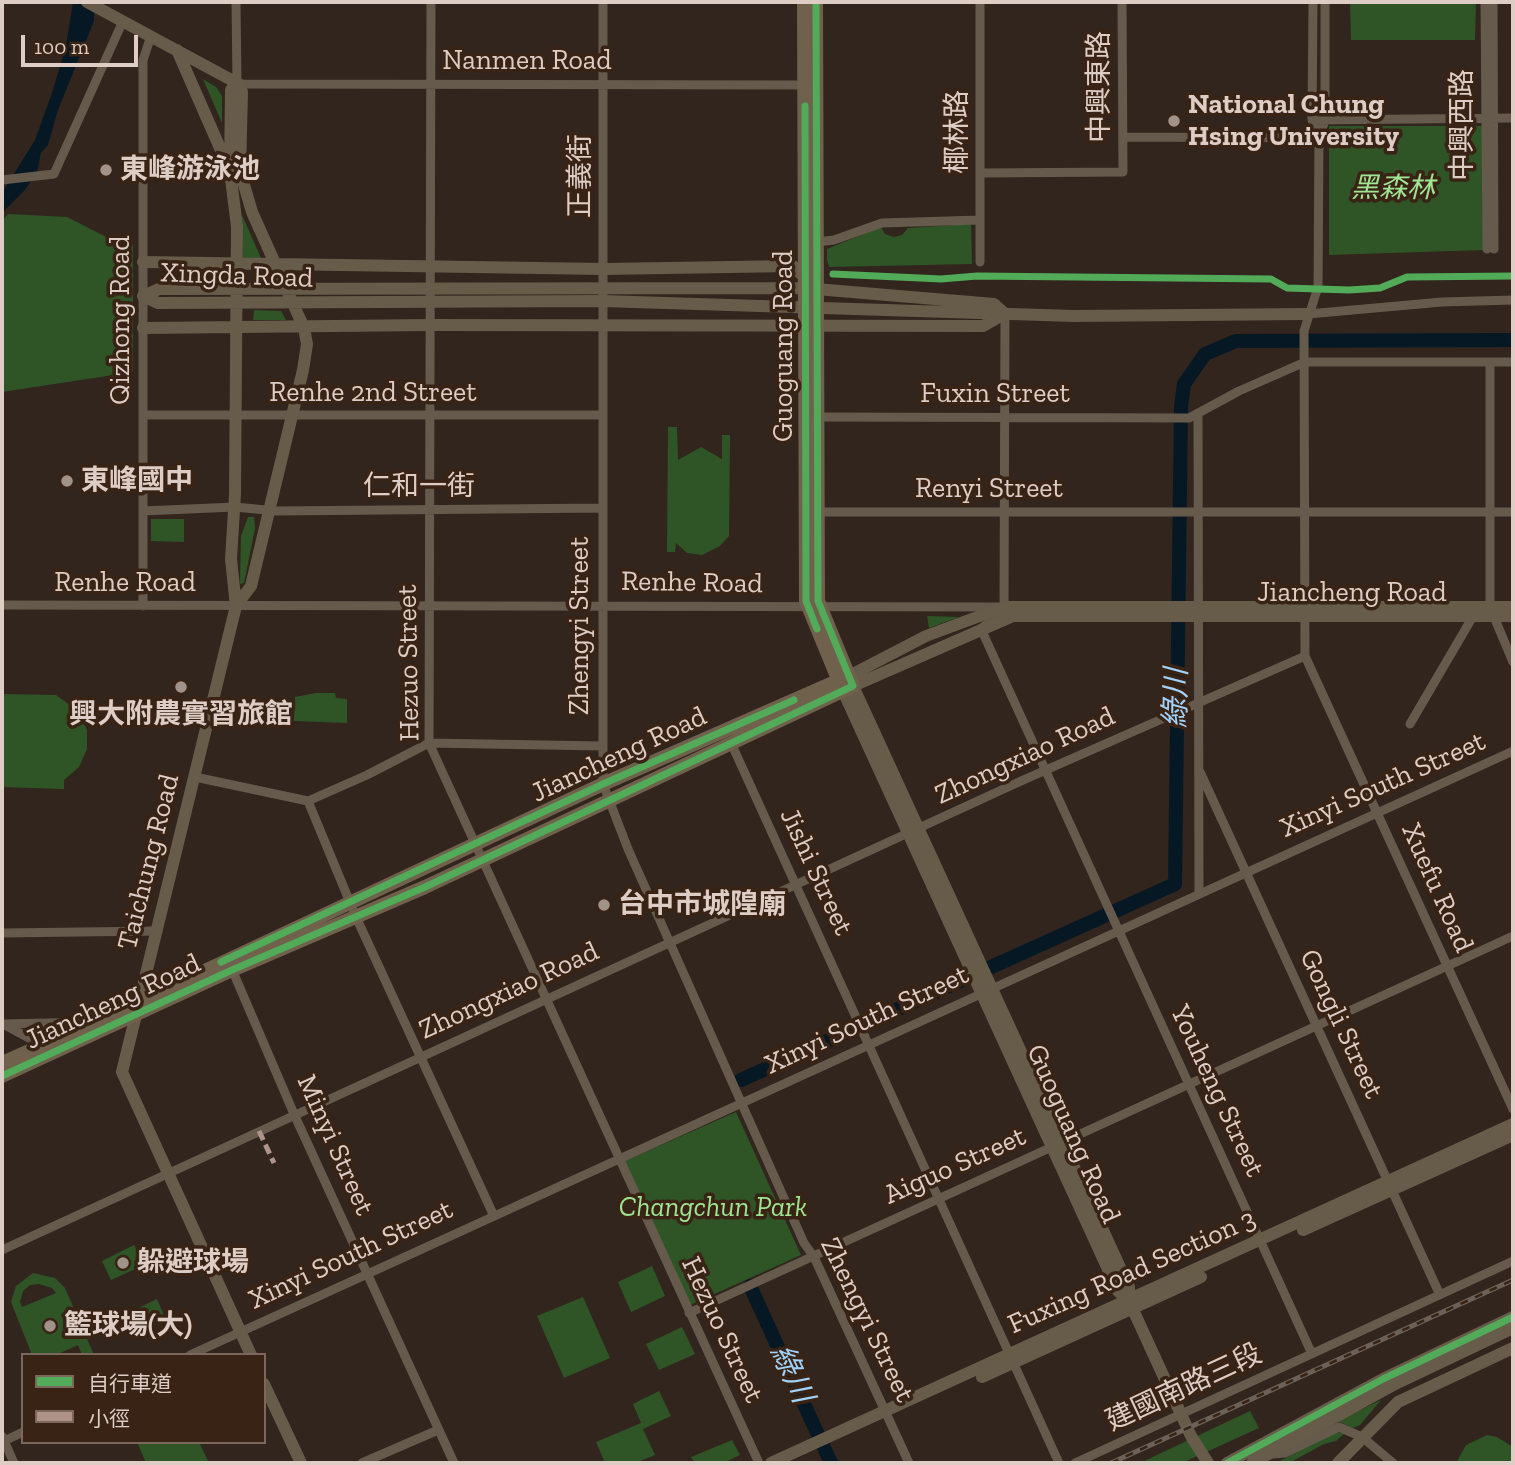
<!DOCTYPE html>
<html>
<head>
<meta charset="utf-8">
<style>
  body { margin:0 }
  #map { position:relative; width:1515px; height:1465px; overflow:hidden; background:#31251d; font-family:"Zilla Slab","Noto Sans TC",serif }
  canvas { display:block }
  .frame { position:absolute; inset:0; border:4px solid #ddcdc5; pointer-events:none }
  .legend { position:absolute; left:21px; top:1353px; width:245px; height:91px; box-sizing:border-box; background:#392315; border:2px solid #7b675b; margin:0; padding:9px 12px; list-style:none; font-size:21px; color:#ddcdc5 }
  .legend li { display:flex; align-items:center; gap:14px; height:35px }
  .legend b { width:35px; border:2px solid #7b675b }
  .scale { position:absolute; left:21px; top:35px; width:117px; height:32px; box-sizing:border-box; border:4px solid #ddcdc5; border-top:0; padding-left:9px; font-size:21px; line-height:24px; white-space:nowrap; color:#ddcdc5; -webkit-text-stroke:5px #392315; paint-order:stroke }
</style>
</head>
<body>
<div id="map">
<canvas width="1515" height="1465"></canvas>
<div class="frame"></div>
<ul class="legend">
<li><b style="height:9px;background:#51ab58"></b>自行車道</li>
<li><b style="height:9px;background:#af9288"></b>小徑</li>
</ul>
<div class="scale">100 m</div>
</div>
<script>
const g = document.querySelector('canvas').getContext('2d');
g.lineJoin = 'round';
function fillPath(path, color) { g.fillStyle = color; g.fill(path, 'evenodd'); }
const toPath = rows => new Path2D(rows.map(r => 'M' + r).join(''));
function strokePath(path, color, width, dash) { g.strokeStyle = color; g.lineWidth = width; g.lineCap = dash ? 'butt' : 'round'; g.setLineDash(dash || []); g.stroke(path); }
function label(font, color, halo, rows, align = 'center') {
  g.font = font + ' "Zilla Slab","Noto Sans TC",serif'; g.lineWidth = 7; g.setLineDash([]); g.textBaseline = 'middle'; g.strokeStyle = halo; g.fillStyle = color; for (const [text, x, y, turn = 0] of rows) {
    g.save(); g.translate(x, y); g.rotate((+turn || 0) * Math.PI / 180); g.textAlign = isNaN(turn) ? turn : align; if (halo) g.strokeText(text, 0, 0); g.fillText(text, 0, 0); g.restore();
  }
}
fillPath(toPath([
  [1350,2,1476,2,1475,40,1351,40],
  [203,79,216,87,222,96,222,123],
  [1329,126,1482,126,1483,250,1329,255],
  [8,214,67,217,120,244,133,244,133,372,2,392,2,221],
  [242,215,261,258,243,259],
  [971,224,972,264,829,267,827,260,827,249,881,227,885,234,894,237,902,235,908,228],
  [254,310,281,311,286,320,253,320],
  [668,427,677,427,678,460,701,447,722,459,722,435,730,435,729,536,720,546,702,555,687,553,676,543,675,552,667,552],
  [248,517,254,517,255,528,244,583,240,584,241,536],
  [151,519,184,519,184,542,151,541],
  [927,616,959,617,929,628],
  [316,693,335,693,336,698,347,699,347,723,294,721,295,697],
  [2,694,56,695,78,711,87,730,87,749,79,767,64,780,64,789,2,787],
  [736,1112,801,1255,690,1305,625,1161],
  [134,1245,144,1265,111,1280,102,1261],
  [652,1266,665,1296,631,1312,618,1282],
  [33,1273,55,1278,65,1288,94,1355,82,1355,78,1345,56,1355,32,1355,11,1302,16,1286],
  [39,1284,52,1288,56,1293,22,1307,20,1302,23,1291,30,1285],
  [583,1297,610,1358,564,1378,537,1316],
  [157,1299,166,1320,134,1334,124,1315],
  [682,1327,695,1354,659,1370,646,1344],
  [659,1391,671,1416,643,1429,655,1455,635,1463,605,1463,596,1442,641,1423,633,1404],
  [1381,1400,1360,1425,1353,1428,1338,1421],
  [1250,1411,1259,1428,1182,1463,1140,1463],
  [1334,1432,1345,1433,1336,1441,1324,1444,1289,1463,1276,1463],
  [1487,1435,1497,1437,1513,1447,1513,1463,1456,1463,1466,1445],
  [732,1440,740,1455,723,1463,695,1463,691,1457],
  [137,1442,199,1442,209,1463,146,1463]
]), '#2f5527');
fillPath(toPath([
  [73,2,94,2,94,21,58,110,48,145,41,153,37,172,25,190,2,213,2,193,35,140,52,93,66,46]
]), '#071825');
strokePath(toPath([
  [741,1080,1175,884,1181,406,1184,384,1205,354,1236,341,1513,340],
  [750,1286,831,1463]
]), '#071825', 14);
strokePath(toPath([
  [236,2,237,83,243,84,808,85],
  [431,2,429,743,759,1463],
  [603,2,603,784,628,849,804,1243,814,1257,909,1463],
  [980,2,980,262],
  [1313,2,1312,120,1319,138],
  [1325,2,1325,120,1319,138,1318,287,1304,331,1305,656,1513,1109],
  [1485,2,1487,249],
  [1493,2,1494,249],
  [1312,120,1513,118],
  [1123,137,1319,138],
  [980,173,1123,172,1122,2],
  [2,180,54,174,123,21],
  [817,242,834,240,882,223,980,220],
  [1308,314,1442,302,1513,300],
  [144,415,603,415],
  [1198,415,1199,894],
  [818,417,1189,418,1239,391,1305,362,1513,362],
  [143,511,235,507,276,511,603,508],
  [815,512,1513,512],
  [2,605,998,607],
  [143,606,143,60,151,36],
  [1004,607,1005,314],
  [1001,610,981,629,1312,1354],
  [1492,612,1513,662],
  [1410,724,1472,618,1490,607,1490,362],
  [732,745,1059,1463],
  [1200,772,1440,1295],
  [195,777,308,801,367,775,429,743,603,746],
  [308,801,356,917,493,1214],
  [2,933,158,931],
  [231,967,294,1114,454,1463],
  [3,1024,92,1022],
  [3,1024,42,1045],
  [2,1250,1021,781,1305,656],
  [689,1313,1513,936],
  [190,1355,1513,751],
  [2,1436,14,1463],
  [2,1442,23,1432],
  [1273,1454,1285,1453,1339,1427,1362,1437,1393,1463],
  [362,1463,438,1430],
  [1075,1463,1513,1261]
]), '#655a4b', 9);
strokePath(toPath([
  [87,2,237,83,242,92,240,171,252,212,304,328,307,344,303,370,251,586,236,606],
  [177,50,227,164],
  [237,83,231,90,230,171,237,227,235,494,231,559,236,606,122,1072,251,1355],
  [143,262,603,269,793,266,809,282],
  [143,296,158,303,603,301,1074,316,1308,314],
  [143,296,159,289,804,288,994,304,1005,314],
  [143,328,430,325,983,326,1004,314],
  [849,676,926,636,1004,607,1513,607],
  [843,691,1118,1291,1129,1301,1191,1436,1208,1463],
  [1303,1230,1513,1135],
  [1129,1301,1129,1287,853,686,1013,616,1513,616],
  [982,1377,1201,1277],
  [264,1384,301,1463],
  [771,1463,1513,1124],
  [1227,1463,1383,1379,1513,1317],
  [1252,1463,1395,1384,1513,1328],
  [1338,1463,1398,1402,1513,1348]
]), '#675b4a', 12);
strokePath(toPath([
  [804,2,806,601,841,686],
  [2,1063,96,1022,603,784,849,676],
  [2,1076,232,970,425,887,853,686,818,601,816,2]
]), '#70614d', 14);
const rail = toPath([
  [1111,1463,1513,1280]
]);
strokePath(rail, '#6b6157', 5);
strokePath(rail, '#392315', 2.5, [8]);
strokePath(toPath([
  [259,1131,274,1163]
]), '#af9288', 5, [10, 5]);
strokePath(toPath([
  [805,106,806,601,817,629],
  [833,274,941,279,977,276,1271,279,1287,288,1349,290,1380,288,1407,277,1513,276],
  [221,962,603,784,794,700],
  [2,1076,232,970,425,887,853,686,818,601,816,2],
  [1227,1463,1383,1379,1513,1317]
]), '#51ab58', 7);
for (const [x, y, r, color] of [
  [1174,121,7,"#a1928a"],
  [106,170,7,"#a1928a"],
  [67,481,7,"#a1928a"],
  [181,687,7,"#a1928a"],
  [604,905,7,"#a1928a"],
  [123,1263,7,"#a1928a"],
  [50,1326,7,"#a1928a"]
]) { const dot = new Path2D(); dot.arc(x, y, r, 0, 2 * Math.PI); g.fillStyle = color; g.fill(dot); strokePath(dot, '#392315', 2.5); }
label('28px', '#ddcdc5', '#392315', [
  ["Nanmen Road",527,61],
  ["中興東路",1100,87,-90],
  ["中興西路",1463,125,-90],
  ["椰林路",958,132,-90],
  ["正義街",581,176,-90],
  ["Xingda Road",237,276,2],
  ["Qizhong Road",121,320,-90],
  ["Guoguang Road",784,346,-90],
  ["Renhe 2nd Street",373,393],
  ["Fuxin Street",995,394],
  ["仁和一街",419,487],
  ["Renyi Street",989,489],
  ["Renhe Road",125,583],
  ["Renhe Road",692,583,1],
  ["Jiancheng Road",1352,593],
  ["Zhengyi Street",580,626,-90],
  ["Hezuo Street",409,663,-91],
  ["Jiancheng Road",619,755,-25],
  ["Zhongxiao Road",1025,756,-25],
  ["Xinyi South Street",1383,785,-24],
  ["Taichung Road",149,862,-76],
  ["Jishi Street",816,872,65],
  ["Xuefu Road",1437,888,66],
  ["Zhongxiao Road",509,991,-25],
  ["Jiancheng Road",113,1002,-25],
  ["Xinyi South Street",867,1020,-25],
  ["Gongli Street",1341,1024,65],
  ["Youheng Street",1217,1091,65],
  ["Guoguang Road",1073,1134,66],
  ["Minyi Street",335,1145,66],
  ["Aiguo Street",955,1166,-24],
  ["Xinyi South Street",351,1255,-25],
  ["Fuxing Road Section 3",1132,1272,-24],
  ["Zhengyi Street",867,1320,64],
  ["Hezuo Street",722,1330,65],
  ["建國南路三段",1184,1388,-25]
]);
label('bold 28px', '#ddcdc5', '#392315', [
  ["National Chung",1188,105],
  ["Hsing University",1188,137],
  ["東峰游泳池",120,170],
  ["東峰國中",81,481],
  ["興大附農實習旅館",181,715,"center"],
  ["台中市城隍廟",618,905],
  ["躲避球場",137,1263],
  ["籃球場(大)",64,1326]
], 'left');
label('italic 28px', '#9fe693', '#392315', [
  ["黑森林",1393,189],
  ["Changchun Park",713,1208]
]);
label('italic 30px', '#9fd2fc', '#392315', [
  ["綠川",1177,698,-89],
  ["綠川",791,1374,65]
]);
</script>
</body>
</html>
